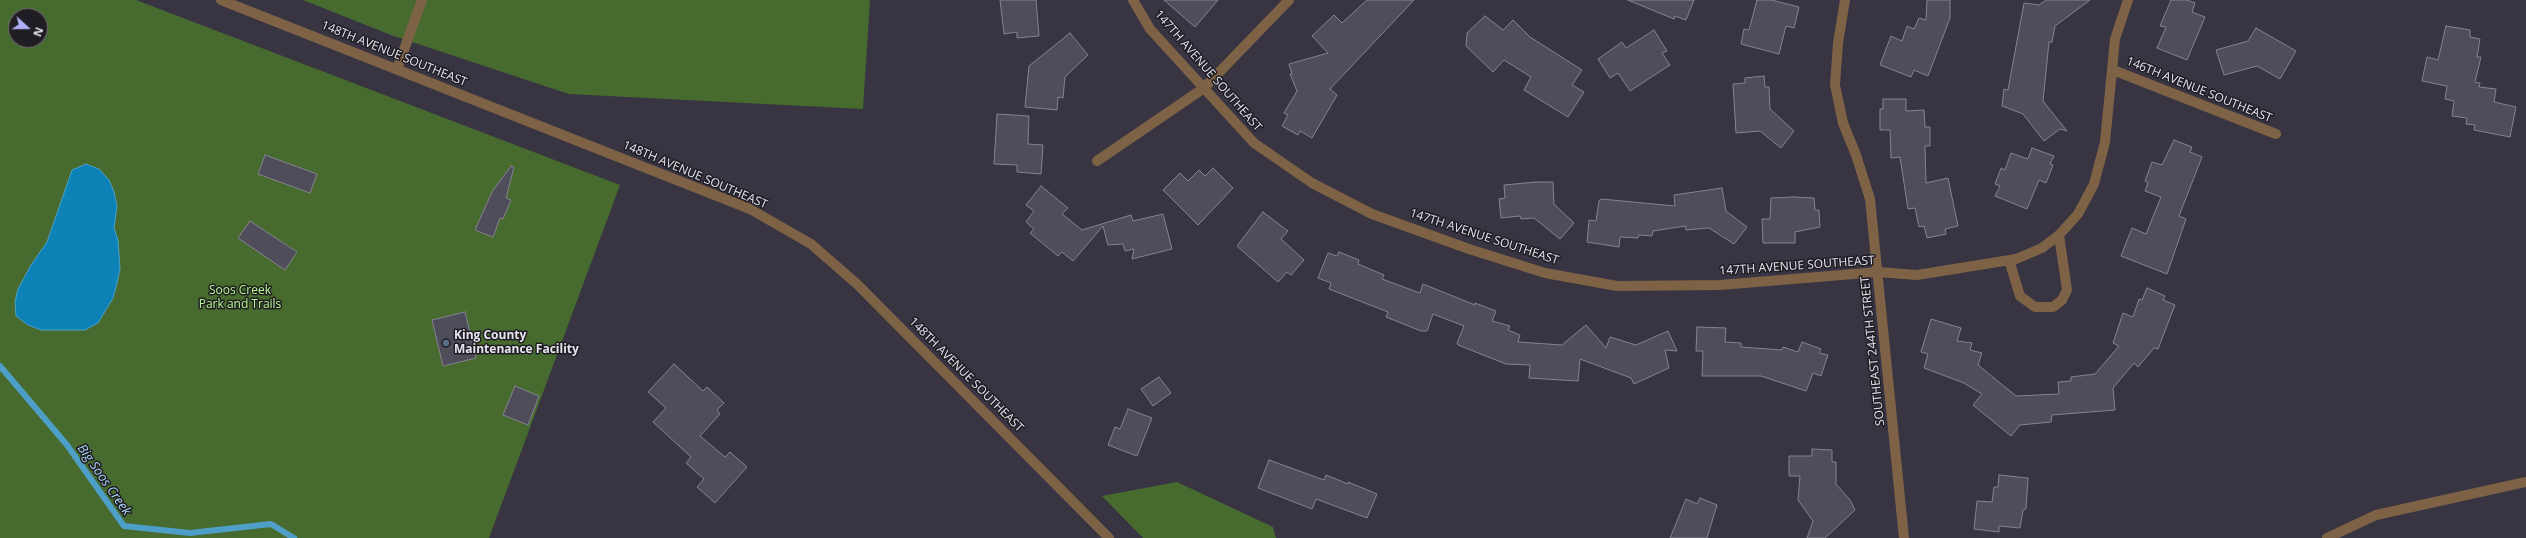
<!DOCTYPE html>
<html>
<head>
<meta charset="utf-8">
<style>
  body { margin:0 }
  #map { position:relative; width:2526px; height:538px; overflow:hidden; background:#383442; font-family:"Open Sans",sans-serif }
  canvas { display:block }
  .north { position:absolute; left:8px; top:8px; width:40px; height:40px; box-sizing:border-box; background:#1f1d23; border:1px solid #6f6d74; border-radius:50%; rotate:111deg; font-size:11px; font-weight:700; line-height:16px; text-align:center; color:#e6e4ed }
  .north::after { content:''; display:block; margin:auto; width:14px; height:18px; background:#afaefa; clip-path:polygon(50% 0,100% 100%,50% 72%,0 100%) }
</style>
</head>
<body>
<div id="map">
<canvas width="2526" height="538"></canvas>
<div class="north">N</div>
</div>
<script>
const g = document.querySelector('canvas').getContext('2d');
g.lineJoin = 'round';
function fillPath(path, color) { g.fillStyle = color; g.fill(path, 'evenodd'); }
const toPath = rows => new Path2D(rows.map(r => 'M' + r).join(''));
function strokePath(path, color, width, dash) { g.strokeStyle = color; g.lineWidth = width; g.lineCap = dash ? 'butt' : 'round'; g.setLineDash(dash || []); g.stroke(path); }
function label(font, color, halo, rows, align = 'center') {
  g.font = font + ' "Open Sans",sans-serif'; g.lineWidth = 3; g.setLineDash([]); g.textBaseline = 'middle'; g.strokeStyle = halo; g.fillStyle = color; for (const [text, x, y, turn = 0] of rows) {
    g.save(); g.translate(x, y); g.rotate((+turn || 0) * Math.PI / 180); g.textAlign = isNaN(turn) ? turn : align; if (halo) g.strokeText(text, 0, 0); g.fillText(text, 0, 0); g.restore();
  }
}
fillPath(toPath([
  [0,0,136,0,620,185,489,538,0,538],
  [16,16,40,16,40,40,16,40],
  [303,0,870,0,863,109,569,94,391,35],
  [1177,482,1273,527,1276,538,1143,538,1102,496]
]), '#476b2f');
const water = toPath([
  [86,164,99,169,109,180,114,192,117,206,114,228,118,240,120,269,117,283,113,298,98,323,85,330,41,330,28,325,16,316,15,302,18,289,31,265,47,242,72,170,86,164]
]);
fillPath(water, '#0d82b7');
strokePath(water, '#4e9fc7', 1);
strokePath(toPath([
  [0,366,67,445,124,526,190,533,271,524,294,538]
]), '#4e9fc7', 6);
const building = toPath([
  [1000,0,1036,0,1039,36,1017,38,1017,32,1004,34,1000,0],
  [1164,0,1218,0,1195,27,1164,0],
  [1367,0,1414,0,1330,89,1337,95,1312,138,1300,131,1298,135,1282,126,1288,115,1284,113,1297,91,1290,74,1292,74,1289,64,1328,53,1312,36,1334,15,1342,23,1367,0],
  [1628,0,1694,0,1686,20,1675,16,1674,19,1628,0],
  [1757,0,1771,0,1799,7,1794,28,1786,26,1779,54,1741,44,1744,29,1749,30,1757,0],
  [1927,0,1950,0,1950,18,1928,76,1914,70,1911,77,1880,65,1891,36,1902,41,1907,26,1914,29,1919,18,1926,20,1927,0],
  [2046,0,2090,0,2055,26,2052,42,2049,42,2043,101,2067,131,2060,129,2044,141,2023,114,2002,106,2004,89,2008,90,2024,3,2039,5,2046,0],
  [2171,0,2187,0,2195,3,2192,12,2205,17,2187,60,2157,48,2166,27,2160,26,2171,0],
  [1485,16,1503,30,1513,20,1530,37,1582,70,1572,85,1584,92,1568,117,1524,90,1531,77,1504,60,1493,72,1466,46,1467,33,1485,16],
  [2446,26,2470,30,2470,37,2480,39,2477,57,2481,57,2475,82,2480,83,2479,87,2496,89,2494,102,2516,107,2510,137,2474,130,2475,125,2466,124,2467,118,2452,116,2454,101,2445,99,2447,86,2422,81,2427,57,2438,60,2446,26],
  [2256,28,2296,51,2280,79,2257,66,2224,75,2216,50,2248,41,2256,28],
  [1654,30,1667,51,1662,53,1670,65,1630,91,1618,73,1610,78,1598,59,1622,42,1626,48,1654,30],
  [1070,33,1088,55,1065,77,1063,98,1058,97,1057,110,1025,107,1029,66,1070,33],
  [1764,76,1765,87,1769,87,1770,109,1794,131,1781,148,1760,131,1736,133,1733,84,1745,83,1745,78,1764,76],
  [1883,99,1906,99,1906,111,1924,110,1925,127,1930,127,1930,146,1925,146,1926,183,1948,178,1958,226,1945,229,1946,234,1927,238,1924,226,1919,227,1915,208,1908,209,1900,157,1891,158,1890,130,1880,130,1880,109,1883,109,1883,99],
  [997,114,1029,116,1028,144,1043,145,1041,174,1017,172,1017,165,994,164,997,114],
  [2174,140,2192,147,2190,152,2202,157,2179,216,2186,219,2167,274,2121,256,2132,228,2146,234,2161,197,2145,191,2148,183,2145,181,2152,162,2162,165,2174,140],
  [2032,148,2054,156,2050,164,2053,165,2046,183,2039,180,2027,209,1995,196,2000,186,1995,184,2001,168,2005,170,2011,153,2028,159,2032,148],
  [265,155,317,174,310,193,258,174,265,155],
  [511,166,514,167,506,198,511,200,503,219,500,218,493,237,475,230,492,192,511,166],
  [1213,168,1233,188,1198,225,1163,190,1180,173,1188,181,1199,170,1205,176,1213,168],
  [1536,182,1553,182,1554,204,1574,223,1560,239,1534,218,1521,219,1520,216,1501,218,1499,199,1505,198,1504,185,1536,182],
  [1041,186,1068,208,1062,214,1082,230,1131,215,1133,221,1163,214,1172,249,1132,259,1134,249,1125,251,1123,244,1108,245,1103,226,1073,261,1062,252,1058,256,1030,233,1034,229,1026,222,1034,211,1026,205,1041,186],
  [1722,188,1726,211,1747,227,1734,244,1709,228,1686,230,1685,226,1653,231,1652,236,1639,235,1638,238,1620,237,1619,247,1587,242,1589,220,1596,221,1599,201,1601,199,1675,206,1674,195,1722,188],
  [1794,197,1814,198,1815,210,1819,210,1820,227,1795,232,1795,243,1763,243,1762,219,1770,219,1771,198,1794,197],
  [1263,212,1288,231,1281,239,1304,260,1291,275,1287,272,1278,282,1237,246,1263,212],
  [250,221,297,252,285,270,238,238,250,221],
  [1339,252,1359,260,1358,264,1384,275,1382,279,1420,293,1423,284,1475,305,1475,303,1496,311,1492,321,1510,326,1508,330,1520,335,1518,342,1562,345,1586,325,1606,348,1610,337,1636,345,1668,331,1677,351,1665,350,1669,368,1634,384,1631,378,1580,359,1578,381,1529,378,1530,365,1506,364,1458,345,1457,343,1464,326,1433,314,1427,331,1421,331,1386,317,1388,312,1329,289,1331,283,1318,278,1328,253,1337,256,1339,252],
  [2147,288,2165,296,2163,300,2175,305,2158,349,2154,348,2138,367,2134,363,2113,388,2115,410,2052,415,2051,422,2020,425,2011,436,1973,405,1982,394,1964,383,1924,368,1928,354,1921,352,1931,319,1961,328,1957,341,1972,343,1970,350,1982,353,1978,365,2016,396,2059,394,2058,382,2071,381,2071,377,2095,374,2119,346,2113,343,2123,313,2133,317,2139,299,2142,300,2147,288],
  [465,312,476,358,443,366,432,320,465,312],
  [1697,327,1726,328,1725,342,1741,343,1741,347,1782,350,1783,347,1798,352,1802,342,1821,349,1819,353,1828,355,1821,376,1813,373,1806,391,1761,376,1702,376,1703,351,1696,351,1697,327],
  [674,364,703,391,707,387,724,403,717,410,720,414,700,436,725,457,730,452,747,467,715,503,697,487,704,479,686,463,691,457,653,422,666,408,648,392,674,364],
  [1159,377,1171,393,1153,406,1141,389,1159,377],
  [515,386,539,396,528,425,503,415,515,386],
  [1128,409,1152,418,1137,456,1108,445,1115,427,1120,429,1128,409],
  [1812,449,1832,450,1832,462,1836,462,1836,484,1850,500,1855,510,1825,538,1807,538,1813,521,1798,500,1800,476,1789,476,1789,456,1812,456,1812,449],
  [1269,460,1324,480,1326,475,1348,484,1348,482,1377,494,1367,518,1316,499,1312,509,1258,488,1269,460],
  [1999,475,2028,478,2026,509,2023,510,2020,528,1999,526,1999,532,1974,529,1977,501,1992,502,1994,487,1998,487,1999,475],
  [1700,498,1717,505,1707,538,1670,538,1686,499,1697,504,1700,498]
]);
fillPath(building, '#504d5b');
strokePath(building, '#868292', 1);
strokePath(toPath([
  [1133,0,1150,29,1254,143,1312,183,1372,214,1469,249,1545,273,1617,286,1720,285,1878,272,1917,275,2016,259,2042,248,2059,235,2078,214,2094,184,2105,142,2115,39,2128,0],
  [1845,0,1838,43,1835,85,1843,123,1856,155,1870,199,1904,538],
  [397,69,422,0],
  [2113,70,2276,134],
  [1097,161,1204,88,1289,0],
  [2009,260,2020,296,2035,307,2053,307,2062,300,2067,290,2059,235],
  [2327,538,2376,515,2526,482]
]), '#7e6246', 10);
strokePath(toPath([
  [221,0,750,209,811,244,857,284,1109,538]
]), '#7e6246', 10);
for (const [x, y, r, color] of [
  [446,343,4,"#5c6f8a"]
]) { const dot = new Path2D(); dot.arc(x, y, r, 0, 2 * Math.PI); g.fillStyle = color; g.fill(dot); strokePath(dot, '#1f1d23', 1.5); }
label('12px', '#e6e4ed', '#1f1d23', [
  ["148TH AVENUE SOUTHEAST",394,54,22],
  ["147TH AVENUE SOUTHEAST",1208,71,49],
  ["146TH AVENUE SOUTHEAST",2199,90,22],
  ["148TH AVENUE SOUTHEAST",695,175,23],
  ["147TH AVENUE SOUTHEAST",1484,237,18],
  ["147TH AVENUE SOUTHEAST",1797,266,-4],
  ["SOUTHEAST 244TH STREET",1873,351,-96],
  ["148TH AVENUE SOUTHEAST",966,375,45]
]);
label('12px', '#b8fa8f', '#1f1d23', [
  ["Soos Creek",240,291],
  ["Park and Trails",240,305]
]);
label('bold 12px', '#e6e4ed', '#1f1d23', [
  ["King County",454,336],
  ["Maintenance Facility",454,350]
], 'left');
label('italic 13px', '#a8d4f1', '#1f1d23', [
  ["Big Soos Creek",104,480,55]
]);
</script>
</body>
</html>
